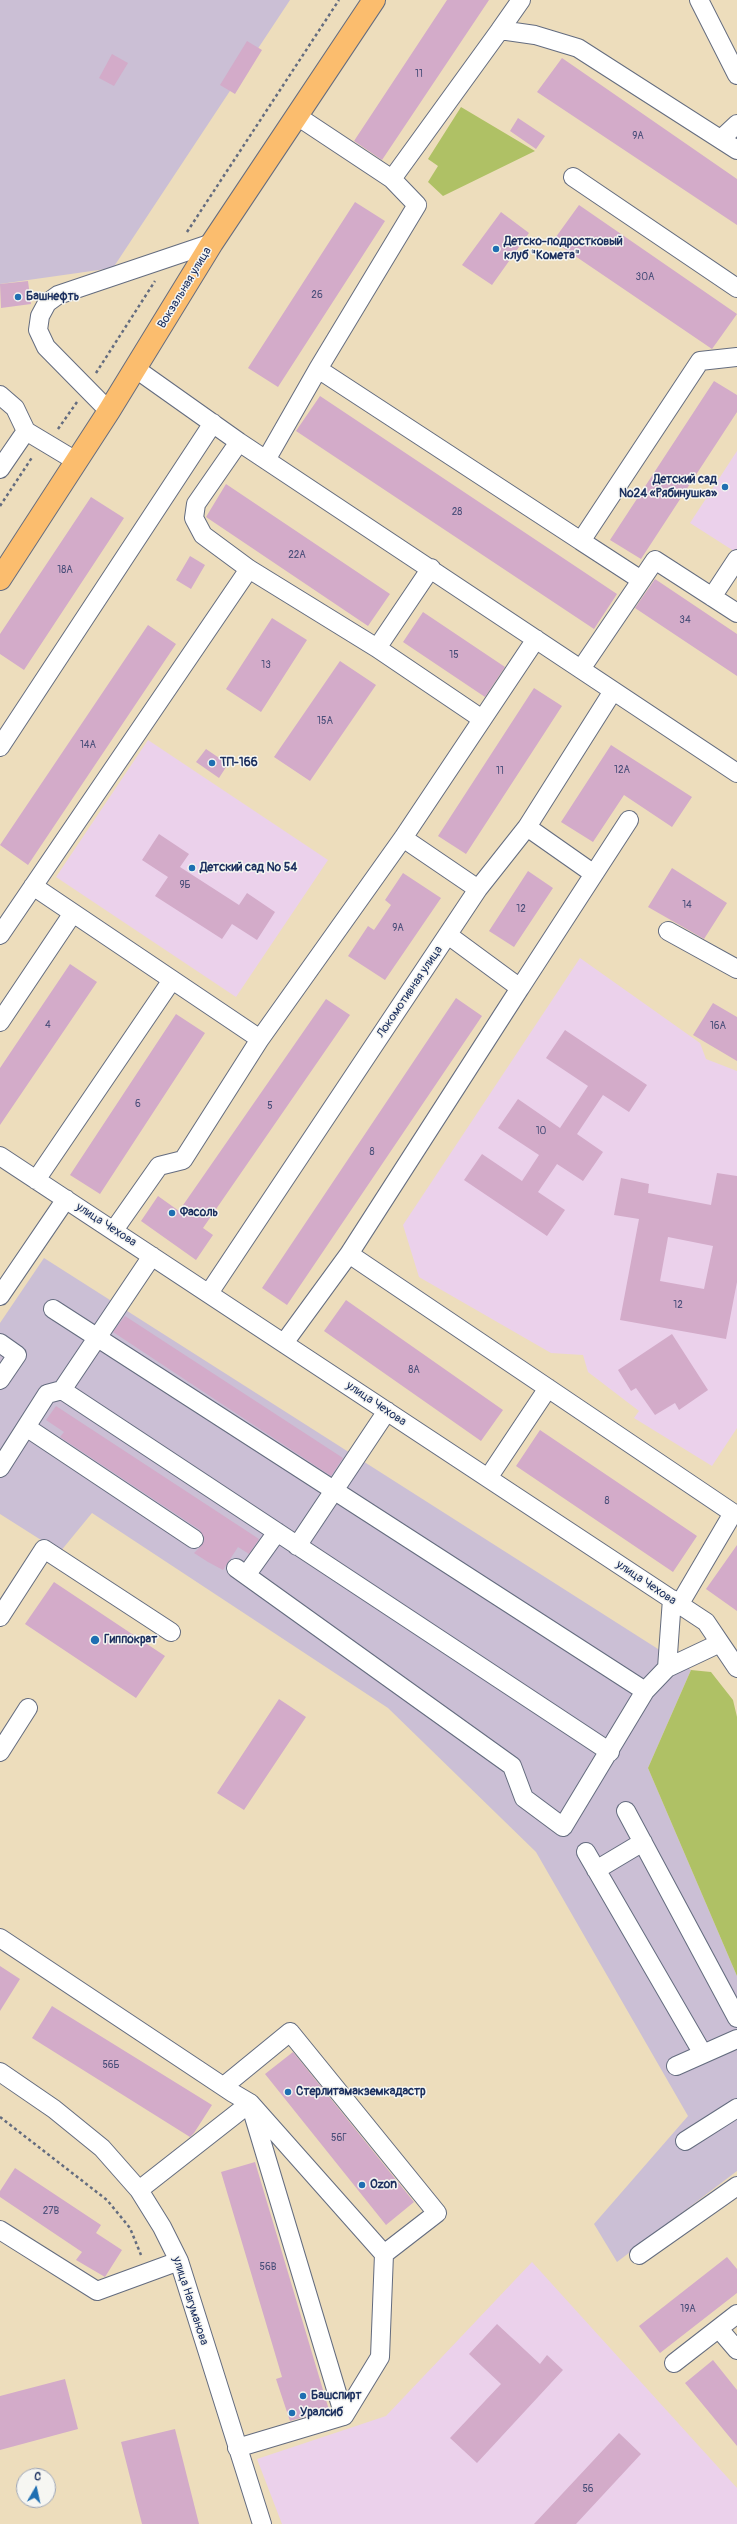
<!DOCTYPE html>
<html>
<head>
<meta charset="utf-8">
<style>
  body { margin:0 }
  #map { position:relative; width:737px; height:2524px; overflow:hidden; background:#edddbc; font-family:Pangolin,sans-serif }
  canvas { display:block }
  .north { position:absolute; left:16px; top:2468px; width:40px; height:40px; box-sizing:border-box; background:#f6f6f2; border:1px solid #9ea6b7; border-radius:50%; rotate:9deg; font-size:11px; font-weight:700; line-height:16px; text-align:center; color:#1b2f5e }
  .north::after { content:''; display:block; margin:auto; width:14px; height:18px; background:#1f6fb2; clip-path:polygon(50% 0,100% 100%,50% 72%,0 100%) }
</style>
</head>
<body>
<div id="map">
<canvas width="737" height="2524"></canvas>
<div class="north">С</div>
</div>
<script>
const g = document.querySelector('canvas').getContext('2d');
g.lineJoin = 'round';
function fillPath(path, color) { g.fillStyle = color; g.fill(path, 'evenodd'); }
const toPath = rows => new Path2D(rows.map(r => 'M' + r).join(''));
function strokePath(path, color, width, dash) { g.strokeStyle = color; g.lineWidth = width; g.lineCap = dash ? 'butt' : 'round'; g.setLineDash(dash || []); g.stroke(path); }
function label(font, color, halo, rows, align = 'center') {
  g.font = font + ' Pangolin,sans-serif'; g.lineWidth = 3; g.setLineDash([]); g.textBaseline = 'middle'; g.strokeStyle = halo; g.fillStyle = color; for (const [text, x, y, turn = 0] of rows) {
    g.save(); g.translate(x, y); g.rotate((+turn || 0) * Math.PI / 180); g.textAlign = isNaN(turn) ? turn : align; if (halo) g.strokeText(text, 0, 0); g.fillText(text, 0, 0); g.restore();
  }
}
fillPath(toPath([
  [737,451,737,553,690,523],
  [148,740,328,860,236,997,56,877],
  [580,958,700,1043,706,1059,737,1071,737,1428,712,1466,634,1418,639,1411,588,1372,583,1355,551,1353,419,1277,403,1225],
  [532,2262,737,2488,737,2524,282,2524,257,2459,386,2416]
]), '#ebd1eb');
fillPath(toPath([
  [0,0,290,0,113,268,0,284],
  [44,1258,691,1670,648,1768,737,1976,737,2171,617,2262,594,2224,688,2116,536,1852,388,1708,92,1513,60,1552,0,1514,0,1323]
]), '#cbbfd5');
fillPath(toPath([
  [461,107,535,151,443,196,428,182,438,166,428,159],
  [691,1670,711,1672,733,1700,737,1717,737,1976,648,1768]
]), '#afc165');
fillPath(toPath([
  [447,0,489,0,382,160,354,141],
  [247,41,262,50,235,94,220,85],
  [112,54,128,63,114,86,99,78],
  [562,58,737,179,737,225,537,92],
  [518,118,545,136,536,149,510,131],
  [355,202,385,221,278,387,248,368],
  [579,205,737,314,712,349,553,241],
  [501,212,529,233,492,285,462,265],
  [28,281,31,304,1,308,0,284],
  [714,381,737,395,737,412,641,559,610,540],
  [320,396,617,594,594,629,296,431],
  [226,484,390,594,368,626,206,517],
  [91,497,124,518,24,670,0,654,0,634],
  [190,556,205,565,191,589,176,580],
  [655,579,737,634,737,676,635,608],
  [423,612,505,667,485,697,403,642],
  [272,618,307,640,261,712,226,689],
  [148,625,176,644,28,865,0,845],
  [340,661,376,685,310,781,274,757],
  [534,688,562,706,466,854,438,836],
  [611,745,692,797,672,827,624,795,593,842,561,822],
  [206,749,228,764,219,778,196,762],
  [159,834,189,854,180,867,239,905,247,893,275,912,257,940,232,924,222,939,155,896,168,877,142,860],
  [672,868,727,903,704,939,648,907],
  [528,871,553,888,514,947,489,931],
  [403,873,441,898,385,980,348,956,368,926,374,930,391,905,385,900],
  [70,964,97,982,0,1125,0,1068],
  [456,998,482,1016,287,1305,262,1288],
  [326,999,350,1015,203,1228,213,1235,196,1260,141,1221,158,1196,179,1211],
  [713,1003,737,1017,737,1061,693,1035],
  [176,1014,205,1033,100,1194,70,1175],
  [565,1030,647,1085,629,1112,603,1095,577,1134,603,1152,583,1181,557,1164,538,1192,565,1210,547,1236,464,1180,482,1154,522,1181,539,1155,498,1128,518,1099,560,1128,588,1086,546,1058],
  [717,1173,737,1176,737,1282,726,1339,620,1320,639,1219,614,1215,621,1178,649,1184,648,1193,711,1205],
  [668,1237,713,1246,704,1289,660,1281],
  [346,1300,503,1410,481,1441,324,1331],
  [125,1316,343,1458,331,1476,113,1332],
  [672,1334,708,1390,679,1410,675,1403,655,1415,636,1388,631,1391,618,1370],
  [56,1406,259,1539,249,1554,238,1547,223,1570,208,1562,194,1553,202,1545,204,1540,200,1530,60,1437,64,1432,46,1420],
  [540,1430,697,1536,673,1572,516,1466],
  [737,1545,737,1611,706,1589],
  [54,1582,165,1656,136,1698,25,1624],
  [279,1699,306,1717,244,1810,217,1793],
  [0,1966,20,1979,0,2011],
  [52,2006,212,2105,194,2133,190,2137,32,2038],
  [293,2052,414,2202,386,2225,265,2074],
  [255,2162,329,2410,290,2421,276,2379,282,2377,221,2172],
  [15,2168,101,2225,96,2233,122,2250,105,2277,76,2260,82,2252,0,2197,0,2191],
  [727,2257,737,2269,737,2293,660,2353,639,2326],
  [497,2324,540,2364,547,2355,563,2370,477,2463,450,2438,501,2384,469,2354],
  [713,2360,737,2390,737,2446,685,2383],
  [65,2379,78,2429,0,2450,0,2396],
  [175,2429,199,2524,142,2524,121,2442],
  [619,2433,641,2454,576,2524,534,2524]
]), '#d3abc9');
const minor = toPath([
  [699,0,737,75],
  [500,30,521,0],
  [297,116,392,179,500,30,535,35,578,48,737,150],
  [721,139,737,124],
  [573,177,737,288],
  [136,369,239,442,737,773],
  [318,369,417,205,392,179],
  [0,395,15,408,26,431,0,469],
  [109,411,46,347,38,330,40,316,47,303,58,295,212,243],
  [26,431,76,461],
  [239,442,196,504,194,518,203,535,249,569,377,648,482,719],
  [266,460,318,369,581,541],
  [641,580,581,541,700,361,737,357],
  [712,597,737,559],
  [377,648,431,568],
  [581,669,655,560,737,613],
  [0,747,213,423],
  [527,827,594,874],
  [403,838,478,889],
  [33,886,260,1039],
  [668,931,737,969],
  [0,935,249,569],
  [520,988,629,820],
  [0,1022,73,913],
  [0,1156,706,1622,737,1668],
  [36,1180,172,980],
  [114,1230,159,1166,183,1160,260,1039,403,838,536,639],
  [349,1254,520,988,448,935],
  [209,1293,478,889,527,827,613,691],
  [0,1296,66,1199],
  [53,1309,645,1691],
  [0,1343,17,1355,0,1380],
  [284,1343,349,1254,733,1513,679,1605],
  [62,1390,610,1752],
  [26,1427,194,1539],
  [0,1468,47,1394,62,1390,152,1256],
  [488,1478,548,1388],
  [297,1546,387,1411],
  [236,1568,512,1766,524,1798,563,1827,645,1691,667,1668,672,1599],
  [247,1574,277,1532],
  [0,1617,44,1549,171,1632],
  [667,1668,720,1643],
  [0,1752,28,1708],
  [626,1811,737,2018],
  [586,1852,703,2054],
  [596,1870,643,1842],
  [0,1938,233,2093,250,2103,384,2254,437,2213,290,2032,224,2086],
  [676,2066,737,2039],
  [0,2072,54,2109,102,2148,139,2190,162,2227,179,2261,262,2524],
  [685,2141,737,2108],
  [139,2190,250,2103],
  [0,2230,97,2291,179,2261],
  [639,2255,737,2186],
  [719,2329,737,2350],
  [674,2363,737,2314],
  [344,2416,380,2357,384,2254],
  [237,2448,344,2416,252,2110]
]);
const major = toPath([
  [0,579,109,411,212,243,374,0]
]);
strokePath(minor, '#646c7f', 20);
strokePath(major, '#646c7f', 24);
strokePath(toPath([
  [187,232,339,0],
  [96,373,155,281],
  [58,429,77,402],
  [0,506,33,456],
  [0,2117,107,2200,130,2228,141,2255]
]), '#646c7f', 2.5, [3, 3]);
strokePath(minor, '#fff', 18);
strokePath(major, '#fbbd6e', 22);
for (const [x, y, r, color] of [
  [496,249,4,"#1f6fb2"],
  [18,297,4,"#1f6fb2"],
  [725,487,4,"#1f6fb2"],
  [212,763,4,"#1f6fb2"],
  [192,868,4,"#1f6fb2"],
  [172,1213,4,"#1f6fb2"],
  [95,1640,5,"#1f6fb2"],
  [288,2092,4,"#1f6fb2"],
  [362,2185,4,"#1f6fb2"],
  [303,2396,4,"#1f6fb2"],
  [292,2413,4,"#1f6fb2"]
]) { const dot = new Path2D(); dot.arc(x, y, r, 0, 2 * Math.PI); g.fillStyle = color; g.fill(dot); strokePath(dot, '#f6f6f2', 1.5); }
label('10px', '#494e79', null, [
  ["11",419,74],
  ["9А",638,136],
  ["30А",645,277],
  ["26",317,295],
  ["28",457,512],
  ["22А",297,555],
  ["18А",65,570],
  ["34",685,620],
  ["15",454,655],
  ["13",266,665],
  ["15А",325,721],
  ["14А",88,745],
  ["12А",622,770],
  ["11",500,771],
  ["9Б",185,885],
  ["14",687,905],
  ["12",521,909],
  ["9А",398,928],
  ["4",48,1025],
  ["16А",718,1026],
  ["6",138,1104],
  ["5",270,1106],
  ["10",541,1131],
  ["8",372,1152],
  ["12",678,1305],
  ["8А",414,1370],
  ["8",607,1501],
  ["56Б",111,2065],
  ["56Г",339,2138],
  ["27В",51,2211],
  ["56В",268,2267],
  ["19А",688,2309],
  ["56",588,2489]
]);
label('bold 12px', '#1b2f5e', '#f6f6f2', [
  ["Детско-подростковый",504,242],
  ["клуб \"Комета\"",504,256],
  ["Башнефть",26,297],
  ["Детский сад",717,480,"right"],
  ["№24 «Рябинушка»",717,494,"right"],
  ["ТП-166",220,763],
  ["Детский сад № 54",200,868],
  ["Фасоль",180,1213],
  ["Гиппократ",104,1640],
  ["Стерлитамакземкадастр",296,2092],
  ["Ozon",370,2185],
  ["Башспирт",311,2396],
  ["Уралсиб",300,2413]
], 'left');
label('12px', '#1b2f5e', '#f6f6f2', [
  ["Вокзальная улица",185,288,-59],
  ["Локомотивная улица",410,992,-56],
  ["улица Чехова",106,1225,33],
  ["улица Чехова",376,1404,34],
  ["улица Чехова",646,1583,34],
  ["улица Нагуманова",190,2301,72]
]);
</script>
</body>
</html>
